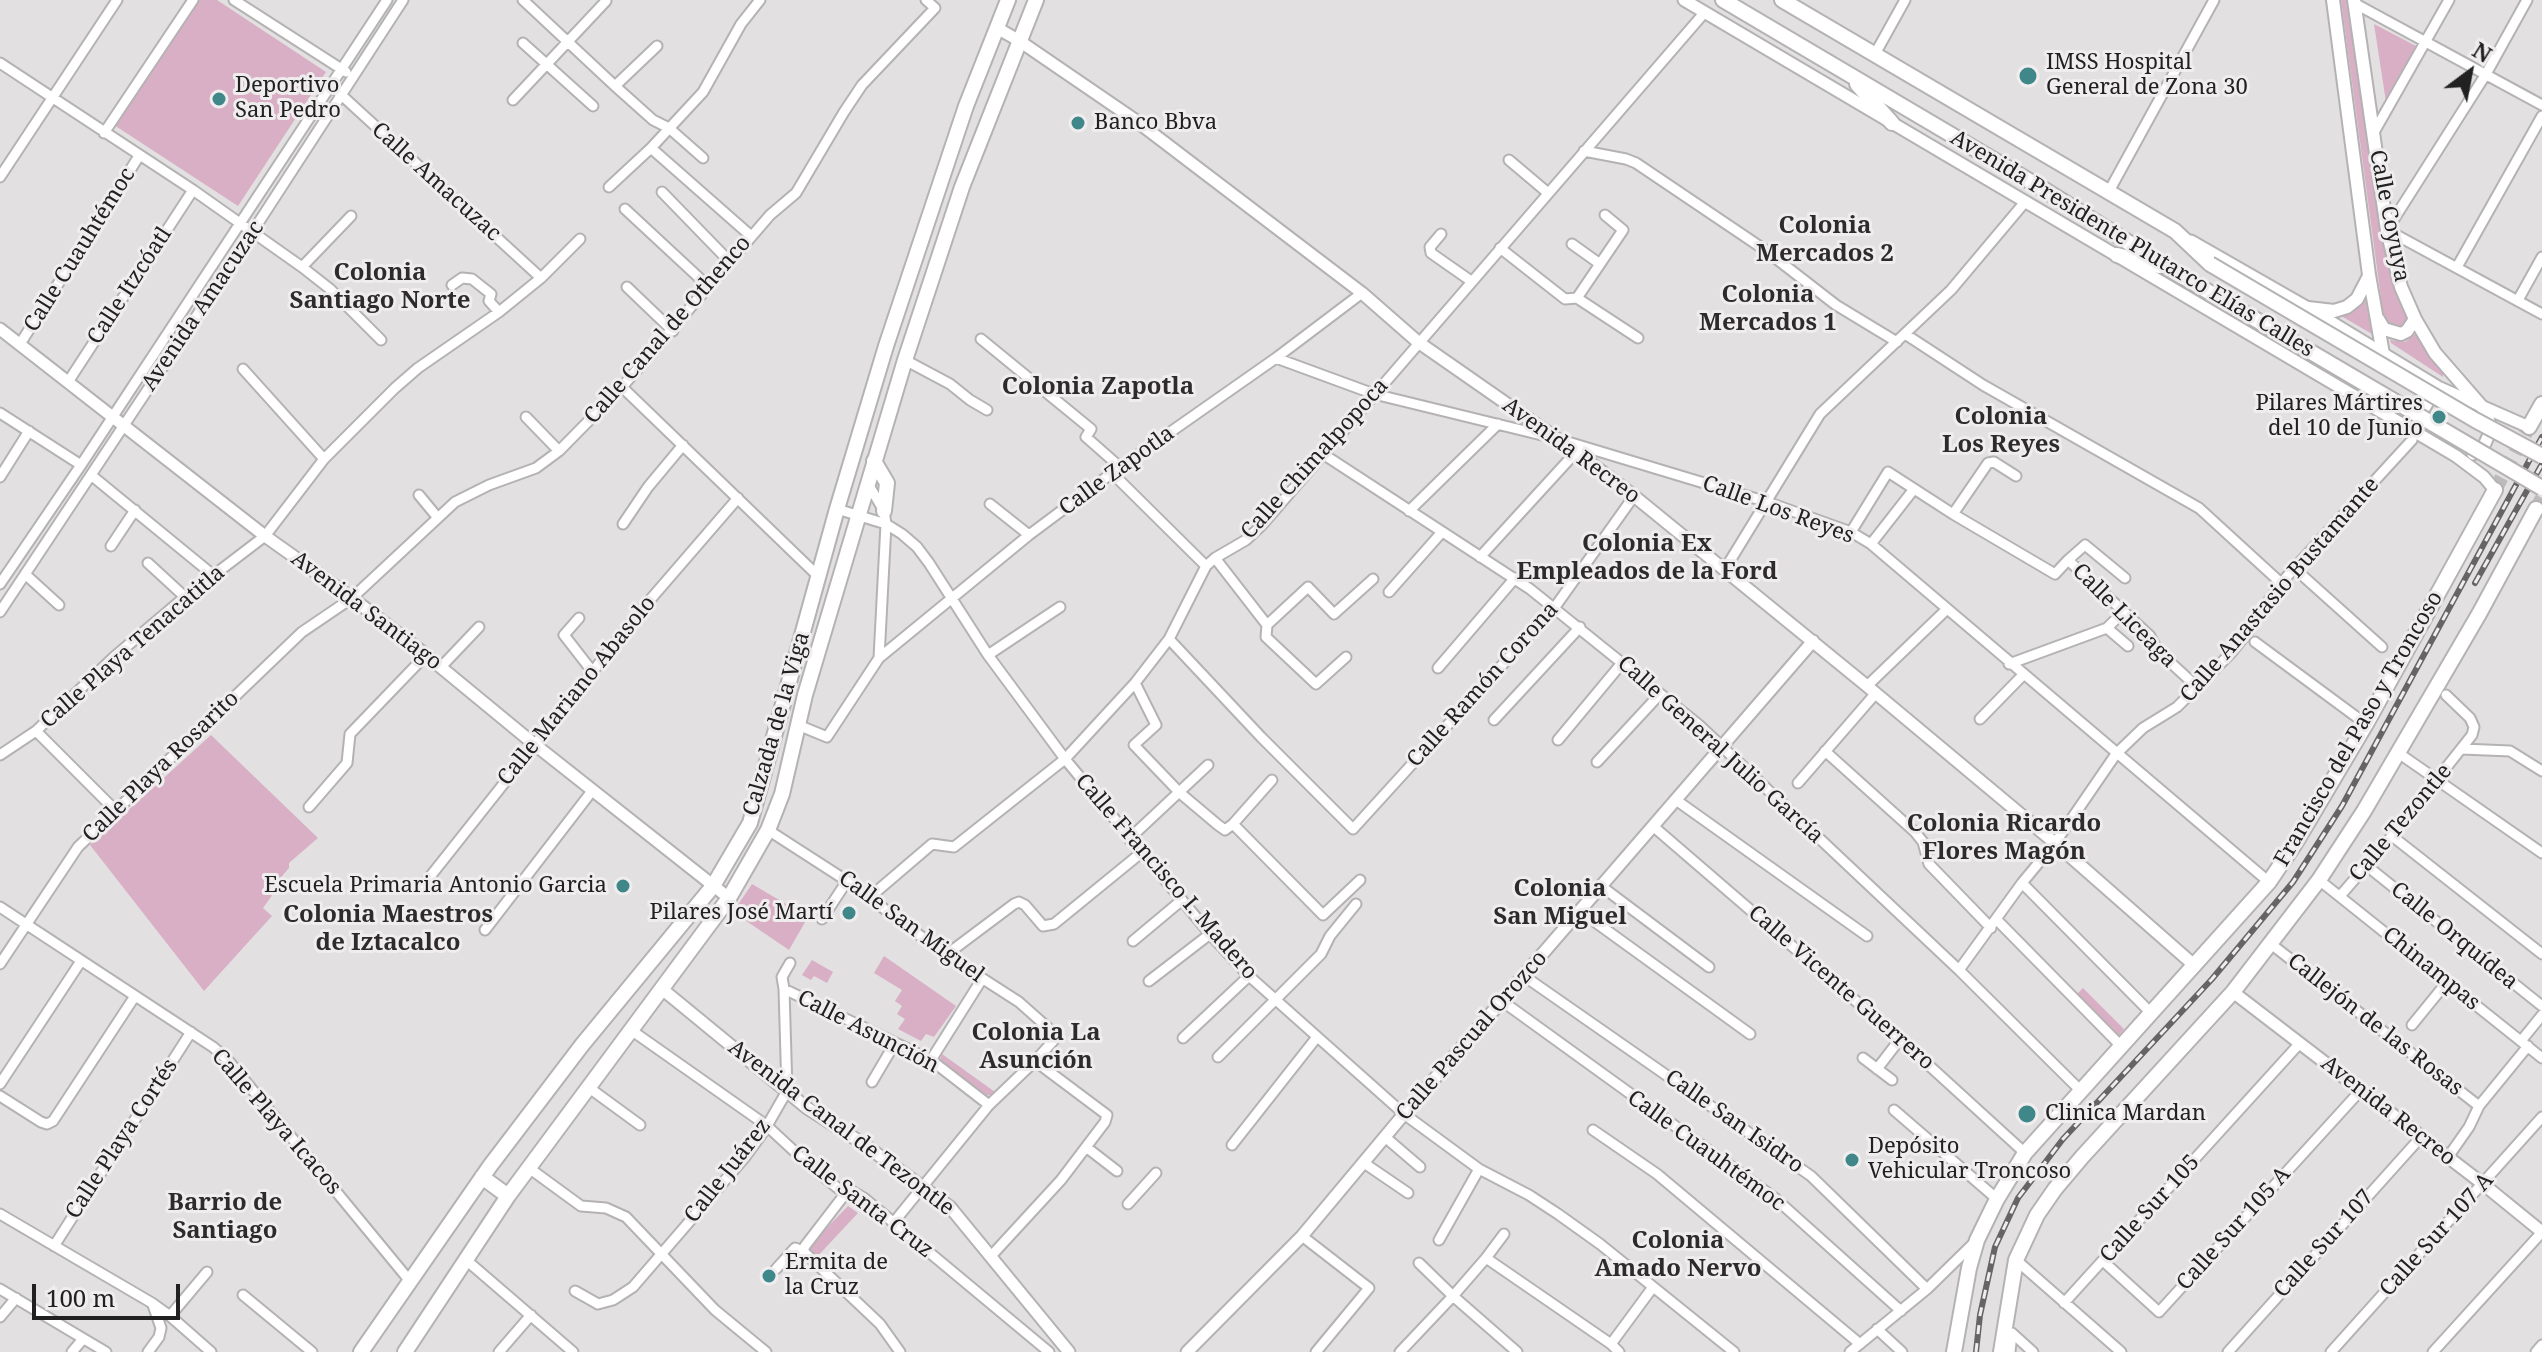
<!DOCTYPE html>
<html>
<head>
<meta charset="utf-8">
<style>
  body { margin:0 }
  #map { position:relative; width:2542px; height:1352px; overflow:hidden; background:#e3e0e2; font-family:"Noto Serif",serif }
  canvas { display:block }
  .north { position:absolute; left:2430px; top:32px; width:80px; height:80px; -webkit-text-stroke:6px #f0edef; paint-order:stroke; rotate:32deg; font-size:22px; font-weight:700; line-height:32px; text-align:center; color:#222122 }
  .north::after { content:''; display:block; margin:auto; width:28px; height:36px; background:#222122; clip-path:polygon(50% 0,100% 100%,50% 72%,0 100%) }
  .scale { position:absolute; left:32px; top:1284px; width:148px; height:36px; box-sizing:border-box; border:4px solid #222122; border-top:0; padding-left:10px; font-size:24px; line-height:28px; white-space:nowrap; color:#222122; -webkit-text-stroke:6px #f0edef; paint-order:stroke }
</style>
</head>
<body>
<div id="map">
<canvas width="2542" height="1352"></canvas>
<div class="north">N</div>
<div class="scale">100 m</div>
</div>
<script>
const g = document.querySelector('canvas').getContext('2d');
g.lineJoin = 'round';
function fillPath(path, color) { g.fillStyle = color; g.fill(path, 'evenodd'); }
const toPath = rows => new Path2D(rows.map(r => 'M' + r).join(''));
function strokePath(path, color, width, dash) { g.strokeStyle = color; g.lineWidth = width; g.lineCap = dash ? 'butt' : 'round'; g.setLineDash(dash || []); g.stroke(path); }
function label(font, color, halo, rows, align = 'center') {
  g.font = font + ' "Noto Serif",serif'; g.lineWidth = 6; g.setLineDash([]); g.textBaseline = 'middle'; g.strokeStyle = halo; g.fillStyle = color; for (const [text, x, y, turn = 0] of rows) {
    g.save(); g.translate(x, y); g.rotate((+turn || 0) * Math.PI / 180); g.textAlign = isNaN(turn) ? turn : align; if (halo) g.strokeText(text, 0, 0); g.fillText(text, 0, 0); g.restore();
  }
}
fillPath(toPath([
  [197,0,217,0,326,72,238,206,114,125],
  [2341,0,2352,0,2408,315,2408,322,2400,330,2389,326,2383,313],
  [2374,24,2416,46,2386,102],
  [2362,298,2365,298,2372,334,2336,313],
  [2418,332,2432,360,2443,373,2443,377,2391,343,2390,340,2405,342],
  [211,735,318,838,289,863,289,868,271,889,273,894,263,908,272,916,204,991,90,845],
  [752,884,808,917,789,950,733,912],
  [884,956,956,1006,934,1037,926,1034,921,1041,898,1029,905,1019,897,1014,902,1006,895,1001,902,990,874,973],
  [812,960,833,972,827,983,814,976,811,980,802,975],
  [2083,988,2124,1029,2117,1038,2074,997],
  [942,1054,995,1092,995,1094,984,1096,941,1065,940,1060],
  [848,1206,858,1213,815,1259,809,1253,811,1244]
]), '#d8afc5');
strokePath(toPath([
  [2495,490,2529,427],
  [2536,509,2542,498]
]), '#bcbabc', 14, [14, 7]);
const minor = toPath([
  [234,0,346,72],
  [523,0,615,86,653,120,669,128,703,158],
  [2527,0,2486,74,2387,230,2542,314],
  [2354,3,2542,105],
  [523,43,593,106],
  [1875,54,1905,0],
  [0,63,193,190,302,267,330,289,381,340],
  [615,86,657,46],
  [337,91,541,278],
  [513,100,606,1],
  [104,133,193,0],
  [2373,134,2449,0],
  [651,148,751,236],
  [1584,151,1626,159,1636,163,1765,250,1836,305,1897,342],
  [1509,160,1548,193],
  [0,177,117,0],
  [609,187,651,148,703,92,741,24,760,0],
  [662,192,730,262],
  [2108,193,2214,0],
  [625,209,709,287],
  [1441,234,1430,247,1431,253,1471,281],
  [1572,244,1600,264],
  [1500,248,1565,299,1577,298],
  [302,267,351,216],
  [2457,267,2542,116],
  [452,285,462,278,472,279,491,294,489,301,499,312],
  [627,287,673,331],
  [1577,298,1623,230,1605,215],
  [1577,298,1638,338],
  [2518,300,2542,257],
  [1905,334,1983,385,2199,508,2281,583],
  [981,339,1091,429,1086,437,1120,467],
  [20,344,139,156],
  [1276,358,1374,394,1558,439,1767,502,1851,532,1871,544,2269,882],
  [905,360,950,384,970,400,987,410],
  [243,369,324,459],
  [68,382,193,190],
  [622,387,818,576],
  [0,413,81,465],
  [526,417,559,451],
  [1323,454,1530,589,1699,725,1959,970,2081,1091],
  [1112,473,1206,566],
  [91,475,213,575],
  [0,477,29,431],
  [419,495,438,518],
  [990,504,1029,535],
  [837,509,886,524,902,534,917,547,929,563,988,655,1065,759,1210,934,1249,976,1404,1114,1479,1169,1529,1195,1558,1214,1600,1244,1734,1352],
  [1409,511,1498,424],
  [1953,514,1988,463,1994,462,2016,476],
  [623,524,648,487,683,445],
  [1851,532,1888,472,1953,514,2055,574,2068,560,2150,636,2158,651,2196,686],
  [1871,544,1914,489],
  [111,546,135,510],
  [1480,557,1576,452],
  [1215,558,1267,625],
  [2068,560,2085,545,2125,578],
  [148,563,185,597],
  [2294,568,2382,647],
  [1725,569,1820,414,1951,290,2025,202],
  [25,574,59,605],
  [0,584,81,465,387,0],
  [1389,592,1442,532],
  [0,612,253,231,403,0],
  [579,618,564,635,592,671],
  [1267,625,1308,587,1334,614,1373,579],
  [1267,625,1266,637,1316,684,1346,657],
  [2107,628,2128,646],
  [1169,639,1261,737,1353,829,1555,607,1634,496],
  [2255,642,2366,724],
  [988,655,1060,607],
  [879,658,1029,535,1112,473,1276,358,1362,293],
  [2009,664,2107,628,2123,612],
  [441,667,479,627],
  [1438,668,1515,578],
  [1135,683,1156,725,1134,745,1180,793,1218,825,1225,830,1233,824,1272,780],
  [1867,686,1946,610],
  [1980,719,2023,675],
  [1494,720,1580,627],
  [798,725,827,737,879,658,886,524,884,511,867,482],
  [36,731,116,811],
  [1558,740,1622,663],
  [2462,749,2510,751,2542,771],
  [1825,751,1915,832,1923,842,1929,864,1991,928],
  [2397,752,2542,853],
  [0,755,36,731,114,657,185,597,265,536,324,459,395,388,418,368,499,312,541,278,580,239],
  [1597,762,1660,694],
  [1798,783,1876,693],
  [1676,800,1867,936],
  [309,807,347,763,350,734,426,655],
  [1233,824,1323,915,1360,880],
  [1654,827,1900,1039,2025,1153],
  [768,830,847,881,946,955,1019,1002,1055,1034,1054,1040,1035,1061,989,1105,894,1222],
  [2392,836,2542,954],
  [1129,839,1208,765],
  [2367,866,2542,1006],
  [2319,880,2542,1058],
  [2022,883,2152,1014],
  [1601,886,1709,967],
  [421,888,643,608,738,498],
  [2340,896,2392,836,2472,735,2474,727,2470,718,2446,695],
  [870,897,932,844,954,847,1065,759,1135,683,1169,639,1206,566,1215,558,1246,540,1262,525,1705,12],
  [0,907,213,1047,227,1059,409,1280],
  [1580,911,1750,1034],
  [822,919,847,881],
  [1996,919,2121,1046],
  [485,930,592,791],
  [1133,941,1182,900],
  [2271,944,2479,1106],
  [946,955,1014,904,1019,902,1025,905,1043,926,1054,924,1141,853],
  [0,964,78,847,302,632,352,598,455,502,489,485,536,468,559,451,622,387,770,215,796,193,844,112,862,85,935,8,926,0],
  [1959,970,2022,883,2055,843,2116,754,2143,728,2177,707,2231,653,2244,637,2281,583,2412,440,2413,430,2434,393],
  [1524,976,1811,1176,1927,1289],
  [1149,981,1210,934],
  [784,989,931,1060,989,1105],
  [1502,1001,1776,1199,1901,1311],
  [2412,1025,2447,982],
  [631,1030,766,1125,808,1164,845,1194,852,1191,864,1198,1049,1352],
  [1183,1038,1249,976],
  [2521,1041,2542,1015],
  [1218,1057,1321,954,1330,936,1356,904],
  [1863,1058,1892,1080],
  [931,1060,982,979],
  [1877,1069,1900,1039],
  [872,1082,895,1043],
  [0,1084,81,961],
  [588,1087,640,1125],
  [0,1096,41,1122,47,1124,53,1121,135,996],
  [1894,1110,1997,1199],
  [1593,1130,1657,1174,1860,1344],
  [1385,1137,1420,1167],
  [1232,1145,1317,1037],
  [1086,1147,1117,1171],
  [2448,1157,2469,1127,2479,1106,2528,1046],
  [1364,1163,1408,1193],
  [529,1168,581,1206,606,1208,626,1217,715,1310,766,1352],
  [1128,1204,1156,1173],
  [0,1214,152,1303,170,1316,211,1352],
  [1302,1236,1369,1288,1316,1352],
  [1439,1240,1479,1169],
  [54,1246,191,1032],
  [803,1251,880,1324,900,1352],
  [803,1251,805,1246,845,1194],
  [992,1255,1061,1180,1105,1122,1107,1115,1035,1061],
  [1486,1258,1611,1344,1619,1352],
  [465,1259,573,1352],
  [2016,1260,2121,1352],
  [2103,1261,2159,1312,2361,1090],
  [1419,1263,1453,1296,1517,1352],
  [776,1269,795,1248,803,1251],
  [0,1289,106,1352],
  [575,1291,598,1304,613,1300,633,1287,745,1157,764,1131,787,1091,784,989,782,977,790,963],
  [243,1295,312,1352],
  [2064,1303,2300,1043],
  [170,1316,207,1272],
  [0,1317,16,1298],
  [1877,1329,1902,1352],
  [2012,1333,2033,1352],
  [1611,1344,1653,1287],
  [72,1352,83,1339],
  [148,1352,159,1337,161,1328,153,1305],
  [499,1352,531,1315],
  [1400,1352,1453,1296,1486,1258,1504,1234],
  [1850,1352,1927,1289,1975,1242],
  [2010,1352,2012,1333],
  [2228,1352,2421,1137],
  [2331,1352,2542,1117],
  [2433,1352,2542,1232],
  [2536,1352,2542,1345]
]);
const tertiary = toPath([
  [1684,0,2456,456,2484,477,2495,490],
  [997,28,1018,40,1135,120,1362,293,1418,342,1576,452,1634,496,1867,686,2055,843,2195,966],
  [2191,241,2308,308,2438,387,2529,427],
  [0,329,265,536,352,598,426,655,534,744,729,898],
  [2473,454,2483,448,2490,432,2489,421,2482,407],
  [662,989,807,1108,862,1143,950,1207,1069,1352],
  [2233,992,2483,1184,2542,1232],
  [1187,1352,1302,1236,1404,1114,1813,641]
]);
const secondary = toPath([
  [2333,0,2369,275,2383,354],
  [2354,0,2387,230,2401,287,2415,319,2435,353,2482,407],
  [2308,308,2334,311,2347,307,2357,299,2368,278],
  [2378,319,2384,329,2401,334,2407,331,2415,319]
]);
const primary = toPath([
  [1723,0,2043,189,2185,278],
  [1782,0,2175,231,2210,264],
  [1857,84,1892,123],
  [2117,255,2159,266],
  [2529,427,2542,404],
  [874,461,887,483,884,511],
  [482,1177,508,1196],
  [361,1352,490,1166,582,1045,713,886,750,823,837,509,886,346,966,106,1008,0],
  [405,1352,508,1196,729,898,768,830,782,794,805,695,905,360,962,187,1036,0],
  [1954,1352,1969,1268,1977,1240,1997,1199,2025,1153,2269,882,2296,842,2366,724,2495,490],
  [2001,1352,2016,1260,2037,1215,2055,1189,2082,1157,2233,992,2319,880,2364,811,2479,614,2536,509]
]);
strokePath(minor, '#b5b2b3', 13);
strokePath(tertiary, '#b5b2b3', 15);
strokePath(secondary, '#b5b2b3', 16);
strokePath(primary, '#b5b2b3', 18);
strokePath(minor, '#fff', 9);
strokePath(tertiary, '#fff', 11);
strokePath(secondary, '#fff', 12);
strokePath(primary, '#fff', 14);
const rail = toPath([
  [2475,583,2542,464],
  [1976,1352,1980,1315,1995,1247,2018,1198,2063,1139,2212,979,2293,882,2342,806,2542,437]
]);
strokePath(rail, '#666465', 6);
strokePath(rail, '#f0edef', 3, [9]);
const primaryBridge = toPath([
  [2210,264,2475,420,2542,456],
  [2185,278,2542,488]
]);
strokePath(primaryBridge, '#b5b2b3', 18, []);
strokePath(primaryBridge, '#fff', 14);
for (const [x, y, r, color] of [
  [2028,76,10,"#3f8789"],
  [219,99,8,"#3f8789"],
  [1078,123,8,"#3f8789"],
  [2439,417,8,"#3f8789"],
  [623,886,8,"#3f8789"],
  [849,913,8,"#3f8789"],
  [2027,1114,10,"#3f8789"],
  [1852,1160,8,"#3f8789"],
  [769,1276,8,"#3f8789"]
]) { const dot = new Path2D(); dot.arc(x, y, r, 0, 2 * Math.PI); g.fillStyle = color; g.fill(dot); strokePath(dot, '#f0edef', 3); }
label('22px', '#222122', '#f0edef', [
  ["IMSS Hospital",2046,63],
  ["General de Zona 30",2046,88],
  ["Deportivo",235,86],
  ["San Pedro",235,111],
  ["Banco Bbva",1094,123],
  ["Pilares Mártires",2423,404,"right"],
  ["del 10 de Junio",2423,429,"right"],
  ["Escuela Primaria Antonio Garcia",607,886,"right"],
  ["Pilares José Martí",833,913,"right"],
  ["Clinica Mardan",2045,1114],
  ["Depósito",1868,1147],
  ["Vehicular Troncoso",1868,1172],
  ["Ermita de",785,1263],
  ["la Cruz",785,1288]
], 'left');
label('22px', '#222122', '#f0edef', [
  ["Calle Amacuzac",436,182,42],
  ["Calle Coyuya",2389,216,79],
  ["Avenida Presidente Plutarco Elías Calles",2132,244,31],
  ["Calle Cuauhtémoc",80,250,-58],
  ["Calle Itzcóatl",130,286,-57],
  ["Avenida Amacuzac",203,306,-56],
  ["Calle Canal de Othenco",668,330,-49],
  ["Avenida Recreo",1571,451,36],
  ["Calle Chimalpopoca",1315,459,-48],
  ["Calle Zapotla",1117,471,-36],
  ["Calle Los Reyes",1778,510,20],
  ["Calle Anastasio Bustamante",2280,590,-49],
  ["Avenida Santiago",366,611,37],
  ["Calle Liceaga",2124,616,45],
  ["Calle Playa Tenacatitla",133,647,-41],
  ["Calle Ramón Corona",1483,685,-48],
  ["Calle Mariano Abasolo",577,691,-51],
  ["Calzada de la Viga",777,724,-74],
  ["Francisco del Paso y Troncoso",2359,729,-60],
  ["Calle General Julio García",1720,750,42],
  ["Calle Playa Rosarito",161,767,-44],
  ["Calle Tezontle",2401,823,-50],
  ["Calle Francisco I. Madero",1166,877,49],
  ["Calle San Miguel",911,927,36],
  ["Calle Orquídea",2454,936,39],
  ["Chinampas",2431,969,39],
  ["Calle Vicente Guerrero",1841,988,41],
  ["Callejón de las Rosas",2375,1025,38],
  ["Calle Asunción",868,1032,27],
  ["Calle Pascual Orozco",1472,1036,-49],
  ["Avenida Recreo",2388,1111,38],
  ["Calle Playa Icacos",276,1122,49],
  ["Calle San Isidro",1734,1122,35],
  ["Avenida Canal de Tezontle",841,1128,37],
  ["Calle Playa Cortés",122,1139,-57],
  ["Calle Cuauhtémoc",1706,1151,36],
  ["Calle Juárez",728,1171,-52],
  ["Calle Santa Cruz",862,1202,37],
  ["Calle Sur 105",2150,1209,-48],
  ["Calle Sur 105 A",2234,1229,-48],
  ["Calle Sur 107 A",2437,1235,-48],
  ["Calle Sur 107",2324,1244,-48]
]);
label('bold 24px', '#2e2b2c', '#f0edef', [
  ["Colonia",1825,226],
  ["Mercados 2",1825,254],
  ["Colonia",380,273],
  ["Santiago Norte",380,301],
  ["Colonia",1768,295],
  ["Mercados 1",1768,323],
  ["Colonia Zapotla",1098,387],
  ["Colonia",2001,417],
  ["Los Reyes",2001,445],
  ["Colonia Ex",1647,544],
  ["Empleados de la Ford",1647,572],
  ["Colonia Ricardo",2004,824],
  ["Flores Magón",2004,852],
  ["Colonia",1560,889],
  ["San Miguel",1560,917],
  ["Colonia Maestros",388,915],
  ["de Iztacalco",388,943],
  ["Colonia La",1036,1033],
  ["Asunción",1036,1061],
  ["Barrio de",225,1203],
  ["Santiago",225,1231],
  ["Colonia",1678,1241],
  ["Amado Nervo",1678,1269]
]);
</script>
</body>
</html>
